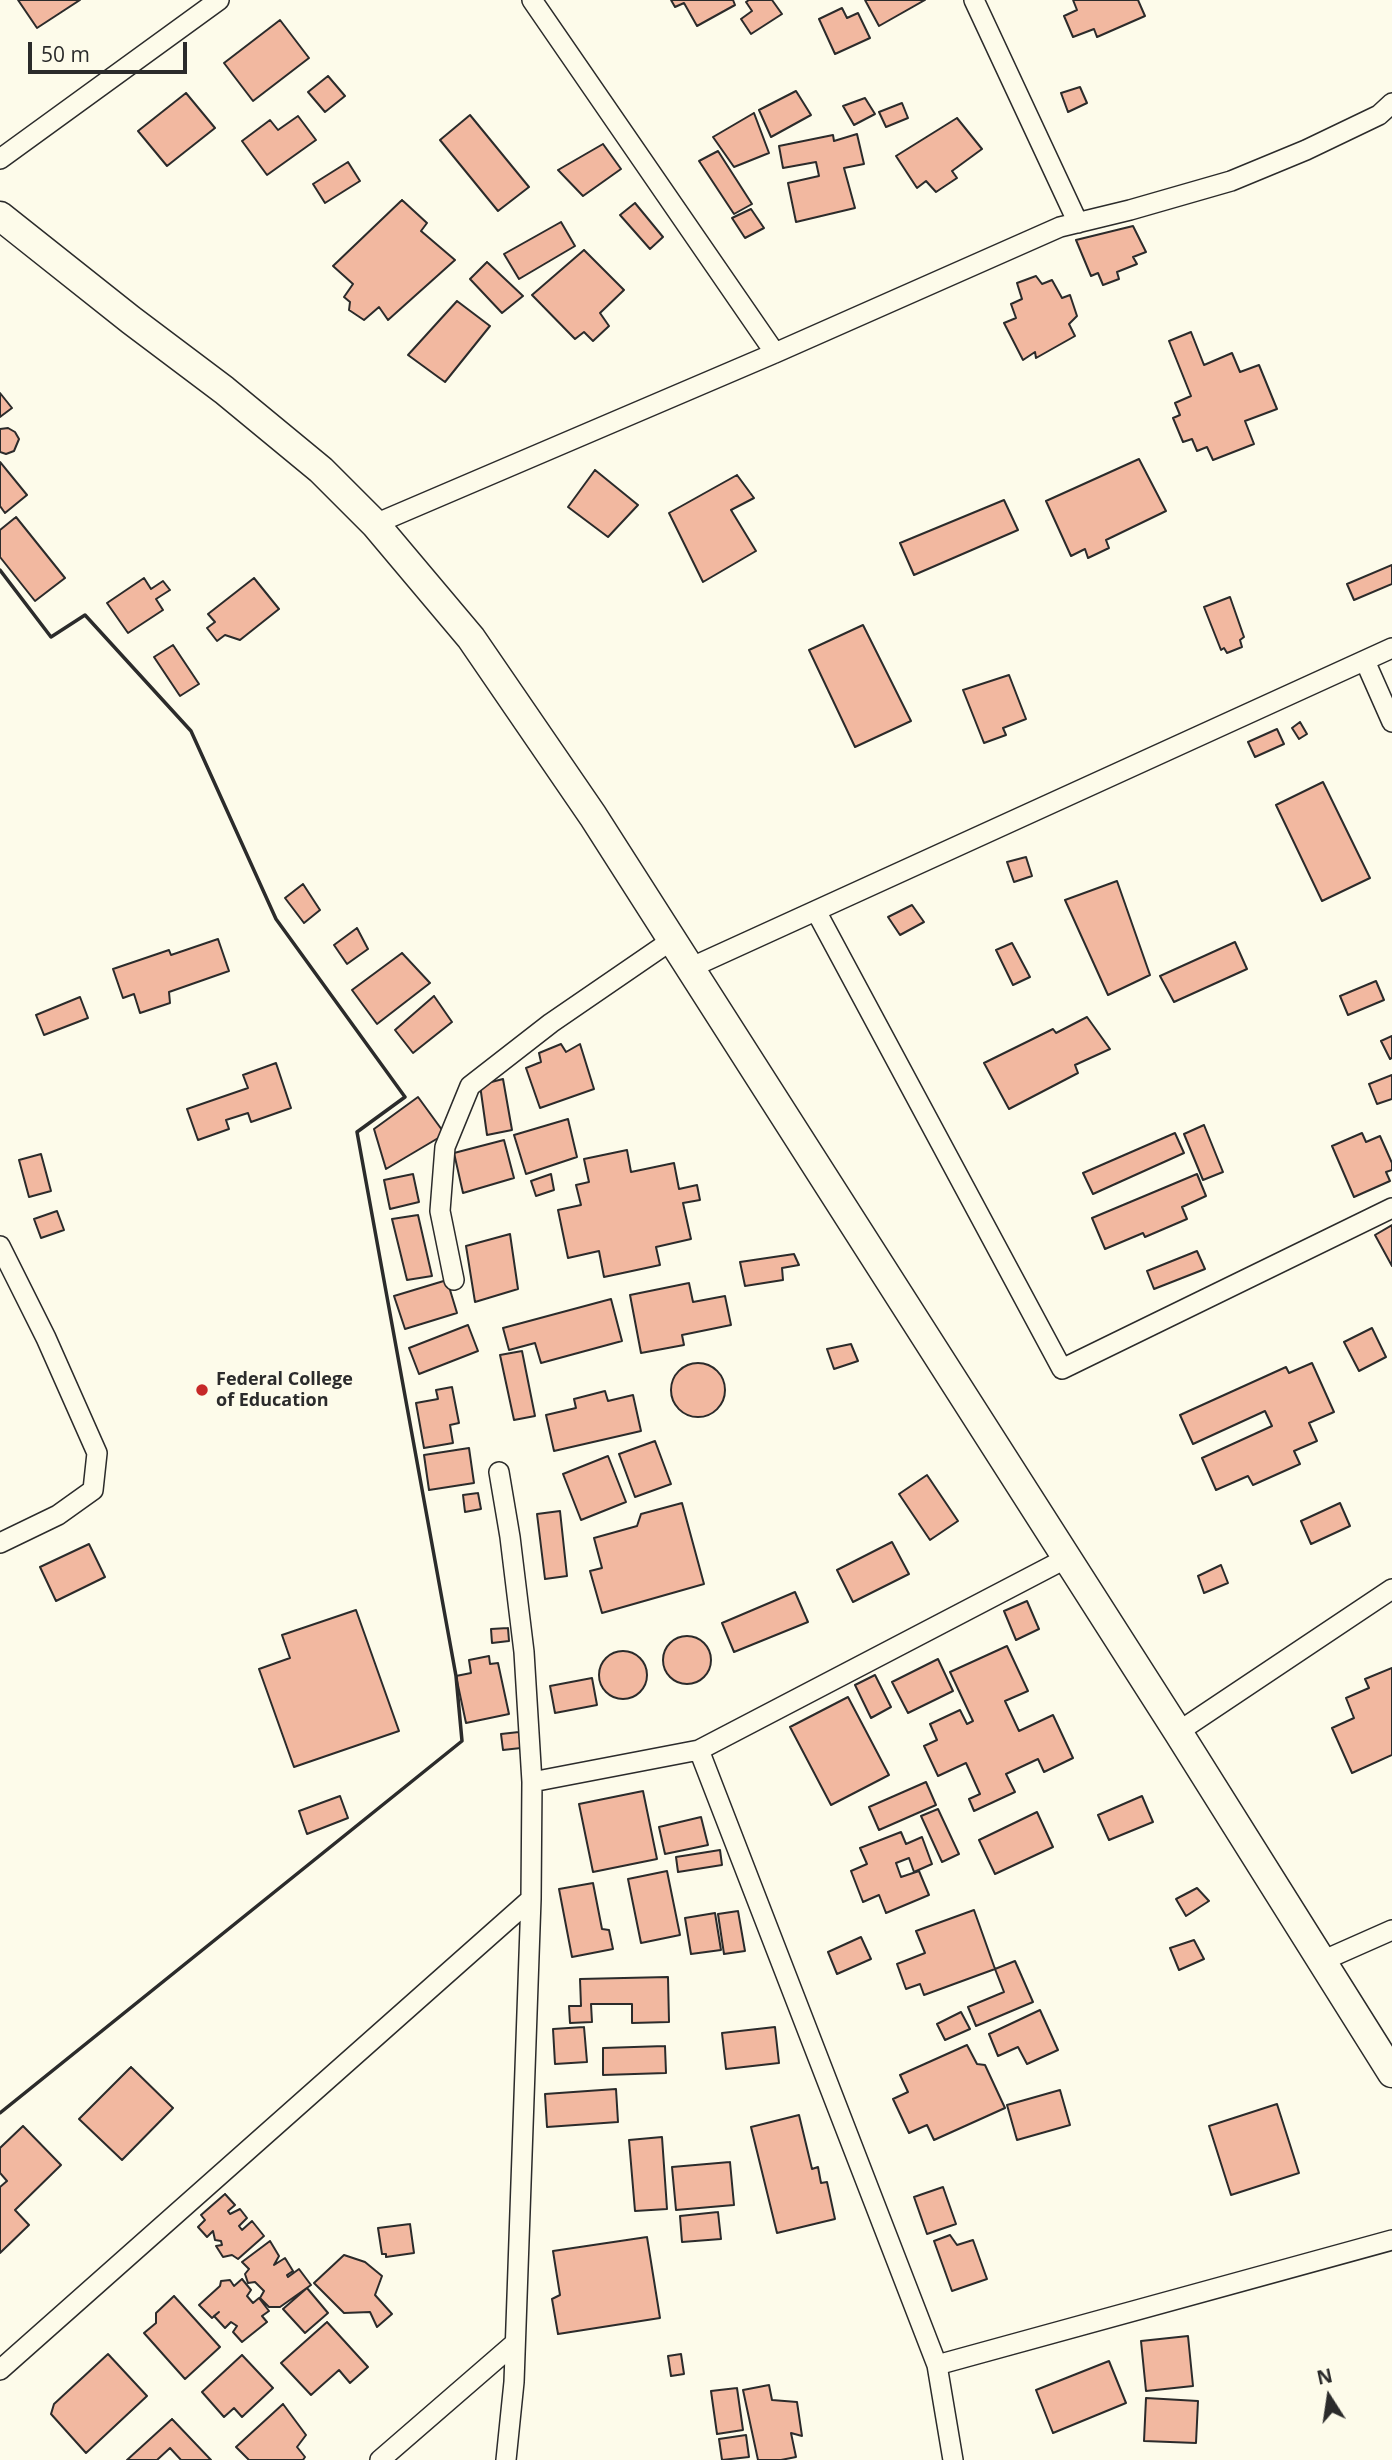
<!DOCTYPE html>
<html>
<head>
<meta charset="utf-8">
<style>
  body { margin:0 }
  #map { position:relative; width:1392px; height:2460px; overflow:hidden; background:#fdfbea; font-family:"Open Sans",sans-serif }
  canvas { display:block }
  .north { position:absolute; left:1294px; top:2362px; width:70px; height:70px; -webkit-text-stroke:5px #fdfbea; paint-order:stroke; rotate:348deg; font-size:19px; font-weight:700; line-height:28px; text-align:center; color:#2b2b2b }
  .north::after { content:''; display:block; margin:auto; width:24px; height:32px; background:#2b2b2b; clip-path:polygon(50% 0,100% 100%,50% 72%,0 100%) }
  .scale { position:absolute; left:28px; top:42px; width:159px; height:32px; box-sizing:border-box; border:4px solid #2b2b2b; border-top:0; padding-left:9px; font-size:21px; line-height:24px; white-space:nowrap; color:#2b2b2b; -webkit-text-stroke:5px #fdfbea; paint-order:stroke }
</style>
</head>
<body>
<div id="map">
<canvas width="1392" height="2460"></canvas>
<div class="north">N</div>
<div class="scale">50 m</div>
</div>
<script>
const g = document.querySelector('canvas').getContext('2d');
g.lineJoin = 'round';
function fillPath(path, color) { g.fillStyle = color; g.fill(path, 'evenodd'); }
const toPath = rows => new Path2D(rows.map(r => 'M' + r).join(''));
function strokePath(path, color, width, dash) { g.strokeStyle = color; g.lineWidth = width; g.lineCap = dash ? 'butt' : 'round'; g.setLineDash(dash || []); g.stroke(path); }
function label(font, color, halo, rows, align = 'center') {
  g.font = font + ' "Open Sans",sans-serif'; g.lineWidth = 5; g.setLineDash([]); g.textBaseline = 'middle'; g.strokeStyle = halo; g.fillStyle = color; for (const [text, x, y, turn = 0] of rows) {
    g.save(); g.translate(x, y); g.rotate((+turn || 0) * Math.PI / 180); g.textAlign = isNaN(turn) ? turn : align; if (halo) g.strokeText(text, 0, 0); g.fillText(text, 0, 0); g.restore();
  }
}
const building = toPath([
  [18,0,80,0,37,28,18,0],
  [671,0,733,0,735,5,697,26,684,3,675,7,671,0],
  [749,0,772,0,782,14,751,34,741,19,752,11,746,2,749,0],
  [865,0,925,0,879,26,865,0],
  [1073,0,1138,0,1145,16,1097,37,1094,29,1073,37,1064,16,1077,10,1073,0],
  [842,8,847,18,858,13,870,38,835,54,819,19,842,8],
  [280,20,309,58,253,101,224,63,280,20],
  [328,76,345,96,325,112,308,92,328,76],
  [1080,87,1087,103,1068,112,1061,93,1080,87],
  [796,91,811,115,771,137,759,110,796,91],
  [186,93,215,128,167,166,138,131,186,93],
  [865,98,875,114,854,125,843,106,865,98],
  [902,103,908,118,886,127,879,112,902,103],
  [754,113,769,153,734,167,713,137,754,113],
  [470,115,529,187,498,211,440,140,470,115],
  [298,116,316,140,267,175,242,141,270,120,278,130,298,116],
  [957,118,982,149,952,171,957,178,936,192,926,181,917,188,896,156,957,118],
  [857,134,864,164,844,168,855,208,796,222,788,183,819,176,816,162,783,168,779,146,833,135,834,141,857,134],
  [603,144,621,169,583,196,558,170,603,144],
  [718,151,752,204,734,214,699,161,718,151],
  [348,162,360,181,325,203,313,184,348,162],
  [402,200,427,223,421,231,455,260,388,320,379,307,364,320,349,310,350,302,344,297,353,284,333,266,402,200],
  [635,203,663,237,650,249,620,215,635,203],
  [751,209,764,228,745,238,732,218,751,209],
  [561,222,575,246,519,279,504,254,561,222],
  [1133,226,1146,252,1133,257,1137,264,1117,272,1119,279,1103,285,1098,273,1091,276,1076,240,1133,226],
  [584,250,624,290,600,313,609,326,593,341,584,332,575,339,532,295,584,250],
  [487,262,523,296,502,313,470,279,487,262],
  [1036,276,1042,284,1052,280,1062,298,1070,295,1077,316,1069,324,1075,336,1036,358,1035,352,1023,360,1004,323,1016,318,1011,304,1022,299,1017,283,1036,276],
  [457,301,490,326,445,382,408,355,457,301],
  [1191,332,1204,365,1232,353,1240,372,1259,365,1277,409,1245,421,1254,444,1213,460,1207,447,1197,451,1192,439,1183,442,1173,418,1180,415,1175,403,1191,396,1169,341,1191,332],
  [0,393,12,408,0,417,0,393],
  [8,428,15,432,19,439,14,451,6,454,0,452,0,429,8,428],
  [1139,459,1166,511,1106,540,1109,548,1088,558,1085,549,1071,556,1046,501,1139,459],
  [0,462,27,495,5,513,0,506,0,462],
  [595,470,638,505,608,537,568,507,595,470],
  [737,475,754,498,731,510,756,551,703,582,669,513,737,475],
  [1004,500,1018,530,914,575,900,543,1004,500],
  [16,517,65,578,35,601,0,557,0,530,16,517],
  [1392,565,1392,584,1354,600,1347,584,1392,565],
  [144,578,151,589,163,581,170,590,156,599,163,610,128,633,107,603,144,578],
  [254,578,279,609,240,640,225,635,217,641,207,628,215,622,208,614,254,578],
  [1230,597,1244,637,1240,640,1242,647,1227,653,1224,648,1221,650,1204,607,1230,597],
  [863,625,911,721,855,747,809,650,863,625],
  [173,645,199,684,180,696,154,657,173,645],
  [1009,675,1026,719,1003,728,1006,735,984,743,963,690,1009,675],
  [1300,722,1307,734,1299,739,1292,728,1300,722],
  [1277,729,1284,744,1255,757,1248,742,1277,729],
  [1323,782,1370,878,1322,901,1276,805,1323,782],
  [1026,857,1032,876,1014,882,1007,862,1026,857],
  [1117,881,1150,975,1108,995,1065,900,1117,881],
  [303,884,320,910,304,923,285,898,303,884],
  [912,905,924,922,900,935,888,917,912,905],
  [357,928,368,949,347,964,334,945,357,928],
  [218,939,229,971,169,992,170,1003,140,1013,134,994,123,998,113,969,169,950,171,955,218,939],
  [1235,942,1247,969,1174,1002,1160,976,1235,942],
  [1012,943,1030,977,1013,985,996,950,1012,943],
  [402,953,430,983,377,1024,352,990,402,953],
  [1376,981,1384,1000,1348,1015,1340,996,1376,981],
  [434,996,452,1022,413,1053,395,1030,434,996],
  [80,997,88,1018,44,1035,36,1015,80,997],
  [1087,1017,1110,1049,1075,1065,1078,1073,1009,1109,984,1063,1053,1029,1056,1033,1087,1017],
  [1392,1036,1392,1058,1390,1059,1381,1041,1392,1036],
  [561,1044,566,1052,580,1044,594,1089,540,1108,526,1068,541,1062,539,1053,561,1044],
  [276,1063,291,1108,251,1122,248,1113,226,1120,229,1129,198,1140,187,1109,248,1088,243,1075,276,1063],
  [1392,1075,1392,1099,1377,1104,1369,1084,1392,1075],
  [503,1079,512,1130,487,1135,480,1085,503,1079],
  [418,1097,445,1134,386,1169,374,1129,418,1097],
  [568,1119,577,1157,526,1174,514,1135,568,1119],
  [1204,1125,1223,1172,1203,1180,1184,1134,1204,1125],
  [1175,1133,1184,1153,1093,1194,1083,1173,1175,1133],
  [1362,1133,1366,1142,1380,1136,1392,1163,1392,1170,1386,1172,1390,1181,1354,1197,1332,1146,1362,1133],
  [504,1140,514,1178,463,1193,454,1153,504,1140],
  [627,1150,631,1172,674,1163,679,1189,697,1185,700,1200,683,1203,691,1239,656,1247,660,1265,604,1277,599,1251,568,1258,558,1210,581,1205,576,1185,589,1182,584,1159,627,1150],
  [41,1154,51,1191,29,1197,19,1160,41,1154],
  [413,1174,419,1202,390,1209,384,1180,413,1174],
  [551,1174,554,1190,536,1196,531,1181,551,1174],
  [1197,1174,1206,1196,1182,1207,1187,1219,1145,1237,1143,1233,1105,1249,1092,1218,1197,1174],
  [57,1211,64,1230,41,1238,34,1219,57,1211],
  [418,1215,432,1276,407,1280,392,1219,418,1215],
  [1392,1225,1392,1266,1375,1235,1392,1225],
  [510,1234,518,1289,475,1302,466,1246,510,1234],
  [1197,1251,1205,1269,1154,1289,1147,1271,1197,1251],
  [794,1254,799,1265,782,1268,783,1280,745,1286,740,1262,794,1254],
  [447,1280,457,1313,405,1329,394,1296,447,1280],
  [689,1283,693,1302,725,1296,731,1325,682,1335,684,1345,641,1353,630,1295,689,1283],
  [611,1299,622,1341,541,1363,535,1343,509,1350,503,1328,611,1299],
  [468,1325,478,1351,419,1374,409,1348,468,1325],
  [1372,1328,1386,1357,1359,1371,1344,1342,1372,1328],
  [851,1344,858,1361,834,1369,827,1349,851,1344],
  [522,1351,535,1416,514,1420,500,1355,522,1351],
  '671 1390a27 27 0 1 1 54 0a27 27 0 1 1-54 0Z',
  [1312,1363,1334,1412,1309,1423,1317,1441,1294,1451,1300,1464,1253,1485,1248,1476,1216,1490,1202,1458,1272,1426,1265,1411,1193,1444,1180,1415,1286,1367,1289,1373,1312,1363],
  [452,1387,459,1423,450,1425,453,1443,424,1448,416,1403,438,1399,436,1390,452,1387],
  [605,1391,608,1401,633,1395,641,1431,554,1451,546,1415,576,1408,574,1399,605,1391],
  [655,1441,671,1484,635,1497,619,1454,655,1441],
  [469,1448,474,1483,429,1490,424,1455,469,1448],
  [608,1456,626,1502,581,1520,563,1474,608,1456],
  [927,1475,958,1521,930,1540,899,1494,927,1475],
  [478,1493,481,1509,465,1512,463,1495,478,1493],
  [682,1503,704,1584,602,1613,590,1571,602,1568,594,1538,637,1526,641,1514,682,1503],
  [1340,1503,1350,1526,1311,1544,1301,1521,1340,1503],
  [560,1511,567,1576,545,1579,537,1514,560,1511],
  [892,1542,909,1574,853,1602,837,1570,892,1542],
  [89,1544,105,1577,56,1601,40,1567,89,1544],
  [1221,1565,1228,1583,1204,1593,1198,1576,1221,1565],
  [795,1592,808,1622,734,1652,722,1623,795,1592],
  [1027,1601,1039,1629,1016,1640,1004,1611,1027,1601],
  [356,1610,399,1731,294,1767,259,1669,290,1658,282,1635,356,1610],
  [508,1628,509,1641,492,1643,491,1629,508,1628],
  '663 1660a24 24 0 1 1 48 0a24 24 0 1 1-48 0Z',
  [1007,1646,1028,1691,1005,1701,1019,1731,1053,1715,1073,1758,1044,1772,1038,1759,1006,1774,1015,1792,974,1811,969,1799,980,1794,966,1763,938,1776,924,1746,937,1740,930,1724,960,1710,967,1724,973,1721,950,1672,1007,1646],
  '599 1675a24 24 0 1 1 48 0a24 24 0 1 1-48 0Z',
  [489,1656,490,1664,498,1663,509,1714,466,1723,456,1676,471,1673,469,1660,489,1656],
  [938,1659,953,1691,908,1713,892,1682,938,1659],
  [1392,1668,1392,1755,1352,1773,1332,1728,1354,1718,1346,1698,1369,1688,1365,1679,1392,1668],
  [875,1675,891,1707,871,1718,855,1685,875,1675],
  [592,1678,597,1705,555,1713,550,1686,592,1678],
  [848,1697,889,1775,831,1805,790,1727,848,1697],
  [519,1732,521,1748,503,1750,501,1734,519,1732],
  [926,1782,936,1805,879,1830,869,1807,926,1782],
  [643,1791,657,1859,593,1872,579,1804,643,1791],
  [340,1796,348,1818,307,1834,299,1811,340,1796],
  [1142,1796,1153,1822,1109,1840,1098,1815,1142,1796],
  [938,1809,959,1854,942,1862,921,1816,938,1809],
  [1037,1812,1053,1847,995,1874,979,1840,1037,1812],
  [701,1817,708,1845,665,1854,659,1827,701,1817],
  [901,1832,906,1844,922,1837,932,1864,914,1872,909,1858,896,1863,901,1877,919,1871,929,1895,886,1913,879,1895,863,1902,851,1871,867,1864,860,1848,901,1832],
  [720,1850,722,1865,678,1872,676,1857,720,1850],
  [667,1871,680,1935,641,1943,628,1879,667,1871],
  [593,1883,602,1929,609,1930,613,1949,572,1957,559,1889,593,1883],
  [1197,1888,1209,1901,1186,1916,1176,1899,1197,1888],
  [974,1910,995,1969,924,1995,920,1984,906,1989,897,1964,925,1953,916,1931,974,1910],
  [738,1911,745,1951,724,1954,718,1914,738,1911],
  [715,1913,721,1950,691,1954,685,1918,715,1913],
  [861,1937,871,1959,837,1974,828,1952,861,1937],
  [1194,1940,1204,1959,1179,1970,1170,1948,1194,1940],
  [1015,1961,1033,2002,976,2026,968,2007,1004,1992,995,1969,1015,1961],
  [668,1977,669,2022,632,2023,632,2004,591,2004,592,2022,570,2023,569,2006,581,2006,580,1979,668,1977],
  [1040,2010,1058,2050,1027,2064,1018,2047,998,2056,989,2034,1040,2010],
  [961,2012,970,2029,945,2040,937,2024,961,2012],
  [584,2027,587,2062,555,2064,553,2029,584,2027],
  [775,2027,779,2063,726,2069,722,2033,775,2027],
  [967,2045,977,2064,985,2065,1005,2108,934,2140,927,2125,909,2133,893,2099,908,2092,900,2075,967,2045],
  [665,2046,666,2073,603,2075,603,2048,665,2046],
  [131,2067,173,2108,122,2160,79,2119,131,2067],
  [616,2089,618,2122,547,2127,545,2094,616,2089],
  [1060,2090,1070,2125,1017,2140,1007,2105,1060,2090],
  [1277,2104,1299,2173,1231,2195,1209,2126,1277,2104],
  [799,2115,812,2169,818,2167,821,2183,827,2182,835,2219,777,2233,751,2127,799,2115],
  [23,2126,61,2165,15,2210,29,2225,0,2253,0,2187,7,2181,0,2173,0,2148,23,2126],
  [662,2137,667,2209,635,2211,629,2140,662,2137],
  [730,2162,734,2205,676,2210,672,2167,730,2162],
  [943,2187,956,2224,927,2234,914,2197,943,2187],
  [225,2194,235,2205,228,2211,230,2214,240,2209,247,2218,239,2226,242,2230,252,2221,264,2236,238,2259,232,2255,223,2257,216,2246,222,2245,221,2241,215,2240,213,2231,207,2237,198,2227,205,2220,201,2215,225,2194],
  [718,2212,721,2239,682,2242,680,2216,718,2212],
  [410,2224,414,2253,386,2257,386,2254,382,2254,378,2228,410,2224],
  [950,2235,957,2245,973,2240,987,2279,952,2291,934,2241,950,2235],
  [647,2237,660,2318,558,2334,552,2299,560,2295,553,2251,647,2237],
  [270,2241,279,2256,274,2265,285,2258,293,2271,287,2275,288,2277,299,2269,311,2285,280,2307,269,2307,260,2298,264,2291,255,2282,248,2283,245,2274,249,2269,242,2262,270,2241],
  [344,2255,365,2262,382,2276,375,2295,392,2314,377,2327,370,2312,344,2313,314,2283,344,2255],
  [242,2279,251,2290,247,2296,253,2303,259,2298,269,2311,262,2316,267,2322,242,2342,233,2332,237,2326,231,2322,225,2328,214,2316,219,2312,212,2318,199,2305,220,2286,221,2281,230,2280,234,2286,242,2279],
  [307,2288,328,2313,305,2333,283,2309,307,2288],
  [174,2296,220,2347,185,2379,144,2333,156,2323,156,2313,174,2296],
  [327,2322,368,2367,350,2383,339,2370,311,2395,281,2363,327,2322],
  [1188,2336,1193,2386,1146,2391,1141,2341,1188,2336],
  [108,2354,147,2396,86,2453,51,2414,54,2404,108,2354],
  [681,2354,684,2374,671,2376,668,2356,681,2354],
  [242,2355,273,2388,242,2417,234,2408,224,2417,202,2392,242,2355],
  [1109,2361,1126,2403,1053,2433,1036,2390,1109,2361],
  [769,2385,772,2400,797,2402,802,2436,791,2433,796,2457,781,2460,758,2460,743,2390,769,2385],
  [737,2388,743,2430,717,2434,711,2391,737,2388],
  [1146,2398,1198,2401,1196,2443,1144,2441,1146,2398],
  [283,2404,306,2435,297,2447,305,2457,303,2460,249,2460,236,2447,283,2404],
  [172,2419,211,2460,181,2460,170,2448,157,2460,127,2460,172,2419],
  [746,2435,749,2457,722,2460,719,2439,746,2435]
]);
fillPath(building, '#f2b8a0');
strokePath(building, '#2b2b2b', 2);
const minor = toPath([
  [532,0,775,353],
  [974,0,1078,223],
  [0,159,219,0],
  [375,524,775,353,1060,227,1130,210,1231,181,1306,150,1379,115,1392,103],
  [1365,661,1392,722],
  [816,911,1062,1369,1392,1208],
  [690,968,1392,648],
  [0,1246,46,1338,97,1453,93,1490,58,1515,0,1543],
  [454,1280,440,1211,445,1147,470,1086,551,1023,672,940],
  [499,1472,510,1537,524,1652,532,1782],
  [1178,1732,1392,1589],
  [699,1750,937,2365,953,2460],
  [1322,1961,1392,1930],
  [937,2365,1392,2240],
  [0,2370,531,1899],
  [380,2460,515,2343],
  [506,2460,514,2382,531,1899,532,1782,699,1750,1065,1559]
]);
const secondary = toPath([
  [0,216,131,320,224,390,321,470,375,524,471,638,593,816,1178,1732,1392,2073]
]);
strokePath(minor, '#2b2b2b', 22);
strokePath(secondary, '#2b2b2b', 31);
strokePath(minor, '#fdfbea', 19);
strokePath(secondary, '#fdfbea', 28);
strokePath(toPath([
  [0,570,51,637,85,615,191,731,276,919,405,1097,357,1132,456,1676,462,1741,0,2113]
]), '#2b2b2b', 3.5);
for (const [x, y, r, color] of [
  [202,1390,7,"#c62828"]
]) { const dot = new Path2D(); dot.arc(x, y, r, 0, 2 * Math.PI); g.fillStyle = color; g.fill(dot); strokePath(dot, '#fdfbea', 2.5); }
label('bold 18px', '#2b2b2b', '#fdfbea', [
  ["Federal College",216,1380],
  ["of Education",216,1401]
], 'left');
</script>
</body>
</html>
